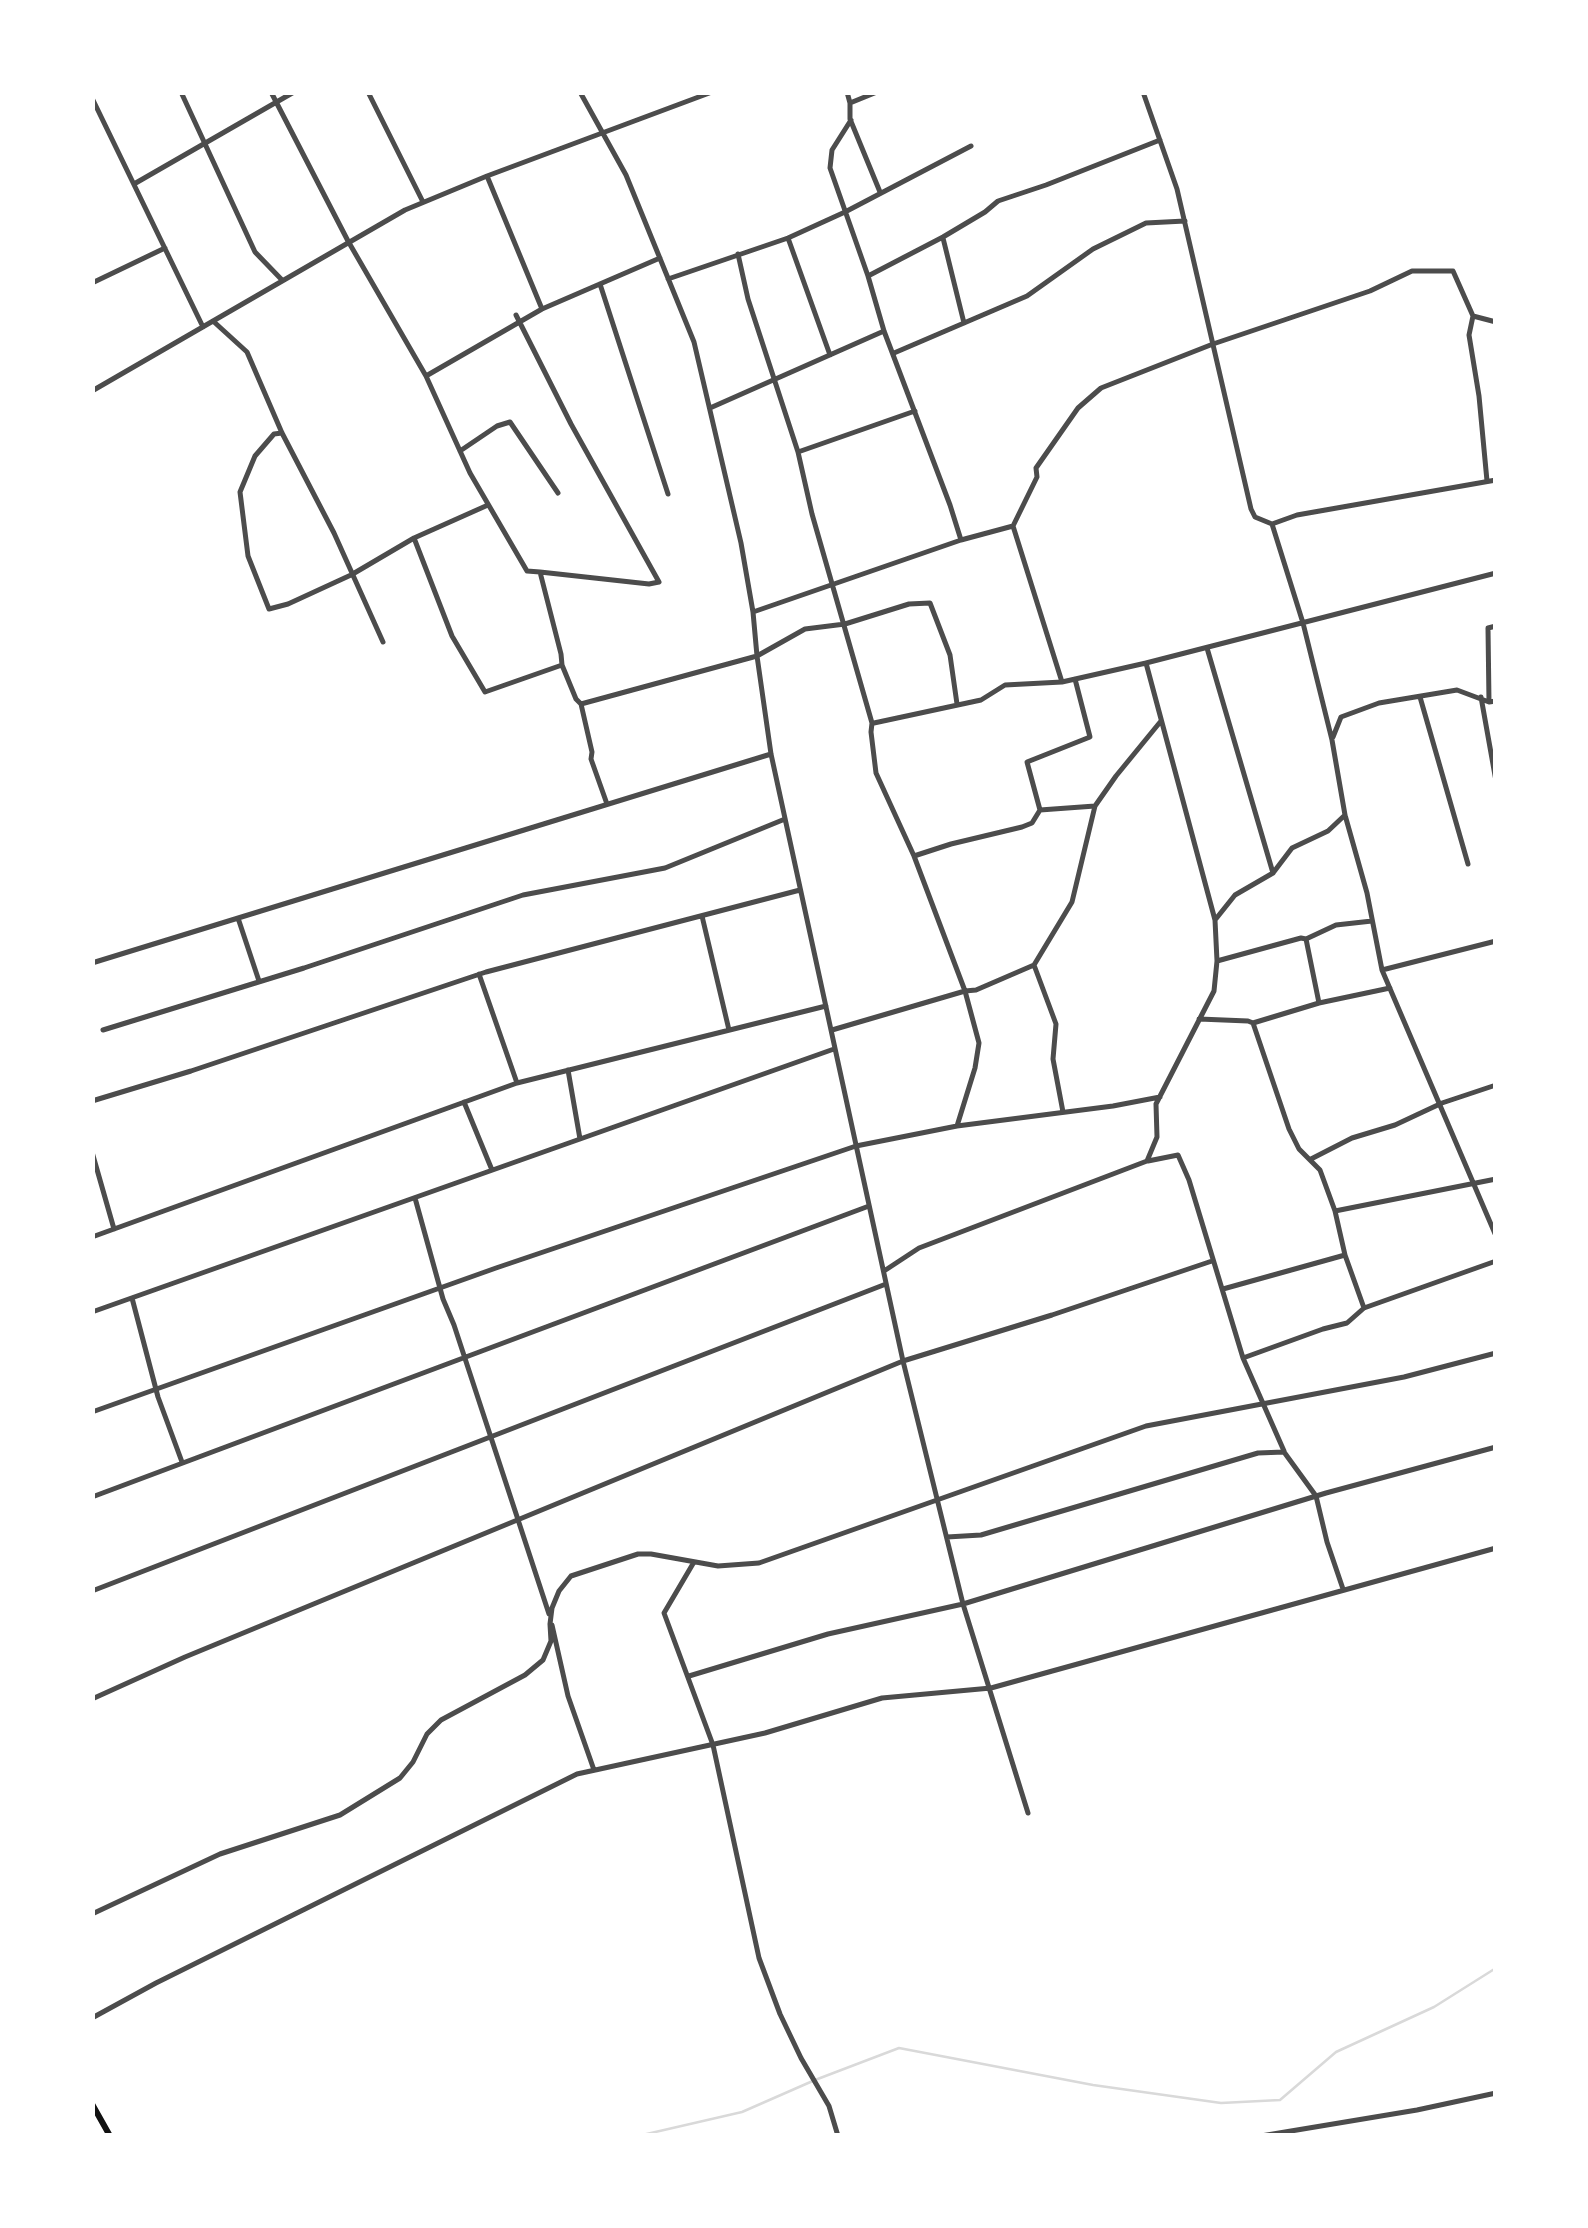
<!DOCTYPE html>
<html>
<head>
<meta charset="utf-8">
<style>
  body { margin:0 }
  #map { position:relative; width:1588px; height:2228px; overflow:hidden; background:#fff; font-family:"Crimson Pro",serif }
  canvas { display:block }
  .frame { position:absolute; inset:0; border:95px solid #fff; pointer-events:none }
</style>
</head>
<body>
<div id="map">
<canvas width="1588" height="2228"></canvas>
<div class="frame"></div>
</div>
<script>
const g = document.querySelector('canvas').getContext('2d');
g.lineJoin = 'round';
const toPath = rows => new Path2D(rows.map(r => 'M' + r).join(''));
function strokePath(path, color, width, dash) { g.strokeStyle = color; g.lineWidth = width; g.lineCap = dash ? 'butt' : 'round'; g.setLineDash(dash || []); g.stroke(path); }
strokePath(toPath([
  [638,2136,742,2112,815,2080,899,2048,1093,2085,1221,2103,1280,2100,1336,2052,1434,2007,1496,1968]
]), '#d9d9d9', 2.5);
strokePath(toPath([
  [181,92,255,252,282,280],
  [271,92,348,241,426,376,470,473,527,571,540,572],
  [368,92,423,202],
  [580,92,626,175,694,342,741,543,753,612,757,656,771,754,903,1361,963,1604,1028,1813],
  [847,92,850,103,850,119,880,192],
  [1143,92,1177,189,1251,509,1255,517,1272,524,1297,515,1496,480],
  [92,98,203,327],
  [850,103,877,92],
  [851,120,832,150,830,168,868,276,884,331,950,505,961,540],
  [487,176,542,309],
  [134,184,294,92],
  [788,238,830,355],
  [943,238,964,323],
  [738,254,748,299,798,452,812,514,872,723,871,732,876,773,914,856,965,991,979,1043,975,1068,957,1126],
  [868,276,943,237,985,212,998,201,1046,185,1160,140],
  [668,279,788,238,845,212,971,146],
  [92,283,165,248],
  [600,284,668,494],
  [516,315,571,424,659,582,649,584,540,572,561,654,562,665,576,699,581,704,592,752,591,759,607,804],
  [1473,316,1496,322],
  [213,321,247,352,282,433,334,533,383,642],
  [894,353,1027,296,1093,249,1146,223,1185,221],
  [426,376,542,309,660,258],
  [92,391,405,210,487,176,712,92],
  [710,408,884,331],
  [282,433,274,434,255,456,240,492,248,556,269,609,288,604,351,575,414,538,488,505],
  [460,451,497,426,510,422,558,493],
  [798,452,915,411],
  [1272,524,1303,623,1332,740,1345,815,1367,893,1382,970,1496,1236],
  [414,538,452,636,485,692,562,665],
  [753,612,961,540,1013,526],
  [1496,626,1488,628,1489,702,1496,701],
  [1207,648,1273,873],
  [1146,663,1215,920],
  [1075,679,1090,737,1027,762,1040,810,1095,806],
  [1062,682,1013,526,1037,477,1036,468,1078,408,1101,388,1213,344,1370,291,1412,271,1453,271,1473,316,1469,335,1479,396,1487,481],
  [1420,697,1468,864],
  [1481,697,1496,781],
  [581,704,757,656,805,629,845,624,909,604,930,603,950,655,957,704],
  [874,723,981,700,1005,685,1062,682,1146,663,1496,573],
  [1333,737,1341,717,1379,703,1457,690,1489,702],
  [914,856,951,844,1022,827,1032,823,1040,810],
  [702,916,729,1030],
  [238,918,259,981],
  [1306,939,1319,1003],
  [1217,961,1301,938,1306,939,1336,925,1372,921],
  [92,963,771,754],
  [1034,965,1056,1024,1053,1059,1063,1112],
  [1382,970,1496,941],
  [479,974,517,1083],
  [1199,1019,1248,1021,1253,1023,1319,1003,1390,988],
  [1253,1023,1289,1129,1299,1149,1320,1170,1335,1211,1345,1255,1364,1308],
  [103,1030,304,968,523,895,665,868,785,819],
  [832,1030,965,991,976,990,1034,965,1072,902,1095,806,1116,776,1161,721],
  [568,1070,580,1139],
  [92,1101,191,1071,486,972,800,890],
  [464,1102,492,1170],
  [92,1152,114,1229],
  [1311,1159,1352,1138,1395,1125,1442,1103,1496,1085],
  [1148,1161,1178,1155,1189,1180,1243,1358,1323,1329,1347,1323,1364,1308,1496,1261],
  [415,1198,443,1299,454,1325,549,1614],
  [1335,1211,1496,1179],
  [92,1237,517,1083,826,1006],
  [884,1271,919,1248,1147,1161,1157,1137,1156,1104,1214,991,1217,961,1215,920,1235,895,1273,873,1292,848,1328,831,1345,815],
  [1223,1289,1345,1255],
  [132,1298,158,1397,182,1462],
  [92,1312,834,1049],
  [1243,1358,1284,1451],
  [92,1412,496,1268,856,1146,957,1126,1113,1106,1160,1097],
  [92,1497,869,1206],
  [947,1537,981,1535,1258,1453,1284,1452,1316,1496,1327,1542,1343,1589],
  [694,1562,664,1613,713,1745,759,1958,780,2014,801,2058,829,2106,838,2136],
  [92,1591,886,1284],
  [552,1625,568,1696,594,1770],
  [689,1676,828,1634,963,1604,1326,1493,1496,1447],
  [92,1699,185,1657,903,1361,1052,1315,1212,1261],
  [92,1914,220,1854,340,1815,400,1778,413,1762,427,1734,441,1720,525,1675,543,1660,551,1641,550,1624,552,1608,559,1591,571,1576,638,1554,651,1554,718,1566,759,1563,1146,1426,1404,1377,1496,1353],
  [92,2018,156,1983,577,1774,765,1733,882,1698,991,1688,1496,1548],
  [1261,2136,1417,2110,1496,2093]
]), '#4c4c4c', 5);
strokePath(toPath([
  [92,2104,110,2136]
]), '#111', 6);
</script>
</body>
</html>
